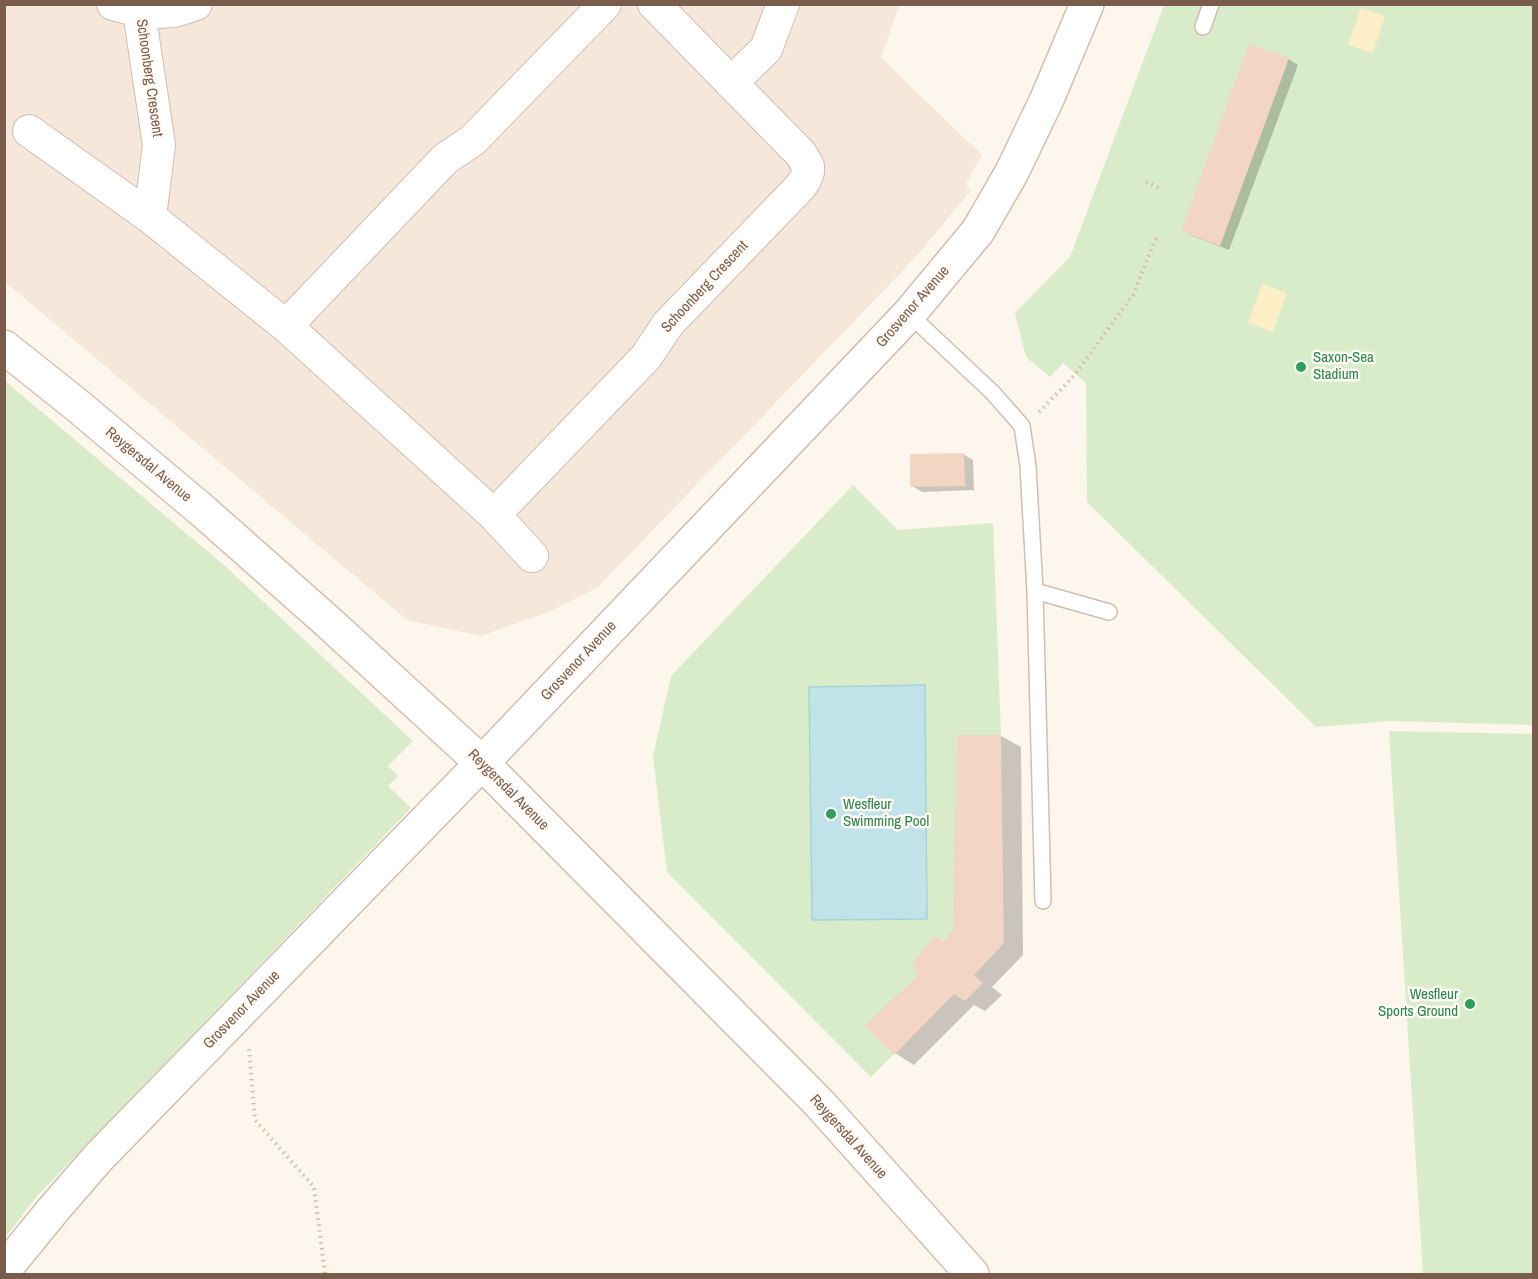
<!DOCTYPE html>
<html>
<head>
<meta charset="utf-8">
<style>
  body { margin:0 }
  #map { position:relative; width:1538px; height:1279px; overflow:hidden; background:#fdf6ec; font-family:"Archivo Narrow",sans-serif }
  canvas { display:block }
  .frame { position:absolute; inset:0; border:6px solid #7a5c4d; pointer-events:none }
</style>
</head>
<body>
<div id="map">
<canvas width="1538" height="1279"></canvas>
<div class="frame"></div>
</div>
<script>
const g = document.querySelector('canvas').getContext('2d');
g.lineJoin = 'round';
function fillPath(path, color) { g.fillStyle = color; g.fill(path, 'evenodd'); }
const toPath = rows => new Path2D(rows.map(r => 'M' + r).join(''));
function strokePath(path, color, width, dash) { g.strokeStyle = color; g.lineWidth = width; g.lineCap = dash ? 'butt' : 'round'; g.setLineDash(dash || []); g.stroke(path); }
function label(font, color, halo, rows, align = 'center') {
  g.font = font + ' "Archivo Narrow",sans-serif'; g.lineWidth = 5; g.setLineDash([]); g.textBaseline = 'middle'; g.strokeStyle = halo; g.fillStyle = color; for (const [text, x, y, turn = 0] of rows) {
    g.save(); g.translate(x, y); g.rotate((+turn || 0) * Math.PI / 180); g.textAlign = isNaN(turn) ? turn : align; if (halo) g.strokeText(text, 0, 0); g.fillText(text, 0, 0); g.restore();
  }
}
fillPath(toPath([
  [4,5,899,5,881,58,982,155,966,184,971,190,916,257,597,588,551,611,481,636,407,620,5,282]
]), '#f5e8da');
fillPath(toPath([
  [1164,5,1533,5,1533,725,1390,721,1316,727,1087,502,1086,383,1063,363,1050,377,1026,357,1015,313,1070,257],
  [5,381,225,566,413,741,388,766,398,776,388,786,411,808,37,1196,5,1238],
  [853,485,898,530,993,523,1001,735,1004,943,871,1077,667,872,653,756,671,676],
  [1389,731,1533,734,1533,1274,1423,1274]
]), '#d8ecc9');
fillPath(toPath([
  [1361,8,1385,16,1373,53,1348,45],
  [1262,284,1287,293,1273,332,1248,323]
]), '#fcefc7');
const water = toPath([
  [925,685,927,919,812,920,809,687,925,685]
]);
fillPath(water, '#bfe3e8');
strokePath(water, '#a5d3da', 1.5);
fillPath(toPath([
  [1288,59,1298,65,1229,250,1193,236,1183,231],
  [963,454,973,460,974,490,922,492,912,486],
  [1001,736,1021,747,1023,955,992,987,1002,995,985,1011,974,1005,914,1065,895,1053,920,975,955,930,959,737]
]), '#0003');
fillPath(toPath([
  [1249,44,1289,58,1220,246,1181,231],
  [964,453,965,486,910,487,910,454],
  [957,735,1001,735,1004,943,974,975,983,983,965,1001,954,994,894,1055,865,1026,918,975,912,963,935,936,944,942,953,929]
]), '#f3d5c3');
const service = toPath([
  [1203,27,1211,4],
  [909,314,993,393,1022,426,1028,466,1035,591,1043,901],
  [1035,591,1109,612]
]);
const minor = toPath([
  [113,4,139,11,157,12,174,11,196,4],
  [139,11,159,145,150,217],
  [731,83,766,49,783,4],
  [29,131,150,217,286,326,494,515,532,556],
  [286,326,445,159,473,140,605,4],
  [494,515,646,357,668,324,800,187,805,180,808,172,808,166,801,154,654,4]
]);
const tertiary = toPath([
  [4,1270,53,1210,98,1158,482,763,909,314,978,231,1012,172,1047,99,1087,4]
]);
const secondary = toPath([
  [4,347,78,406,204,512,327,621,482,763,820,1104,972,1274]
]);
strokePath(service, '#d1beb0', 18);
strokePath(minor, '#d1beb0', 34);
strokePath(tertiary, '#d1beb0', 36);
strokePath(secondary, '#d6c0b0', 36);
strokePath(toPath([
  [1146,182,1162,189],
  [1039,412,1074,376,1133,295,1156,238],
  [249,1049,255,1120,314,1187,325,1274]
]), '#d9b8a5', 4, [1.5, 4.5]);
strokePath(service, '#fff', 15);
strokePath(minor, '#fff', 32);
strokePath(tertiary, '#fff', 33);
strokePath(secondary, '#fff', 33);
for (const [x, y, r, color] of [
  [1301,367,6,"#2e9e5b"],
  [831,814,6,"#2e9e5b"],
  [1470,1004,6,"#2e9e5b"]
]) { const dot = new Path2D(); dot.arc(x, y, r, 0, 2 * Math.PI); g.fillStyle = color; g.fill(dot); strokePath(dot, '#fffaf3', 2); }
label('15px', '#7a5c4d', '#fffaf3', [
  ["Schoonberg Crescent",149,78,82],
  ["Schoonberg Crescent",705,287,-47],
  ["Grosvenor Avenue",913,307,-49],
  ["Reygersdal Avenue",148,465,40],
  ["Grosvenor Avenue",579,661,-47],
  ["Reygersdal Avenue",508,790,45],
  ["Grosvenor Avenue",242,1010,-46],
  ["Reygersdal Avenue",848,1137,48]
]);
label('15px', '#27864d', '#fffaf3', [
  ["Saxon-Sea",1313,358],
  ["Stadium",1313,375],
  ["Wesfleur",843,805],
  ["Swimming Pool",843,822],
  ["Wesfleur",1458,995,"right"],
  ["Sports Ground",1458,1012,"right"]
], 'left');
</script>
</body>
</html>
